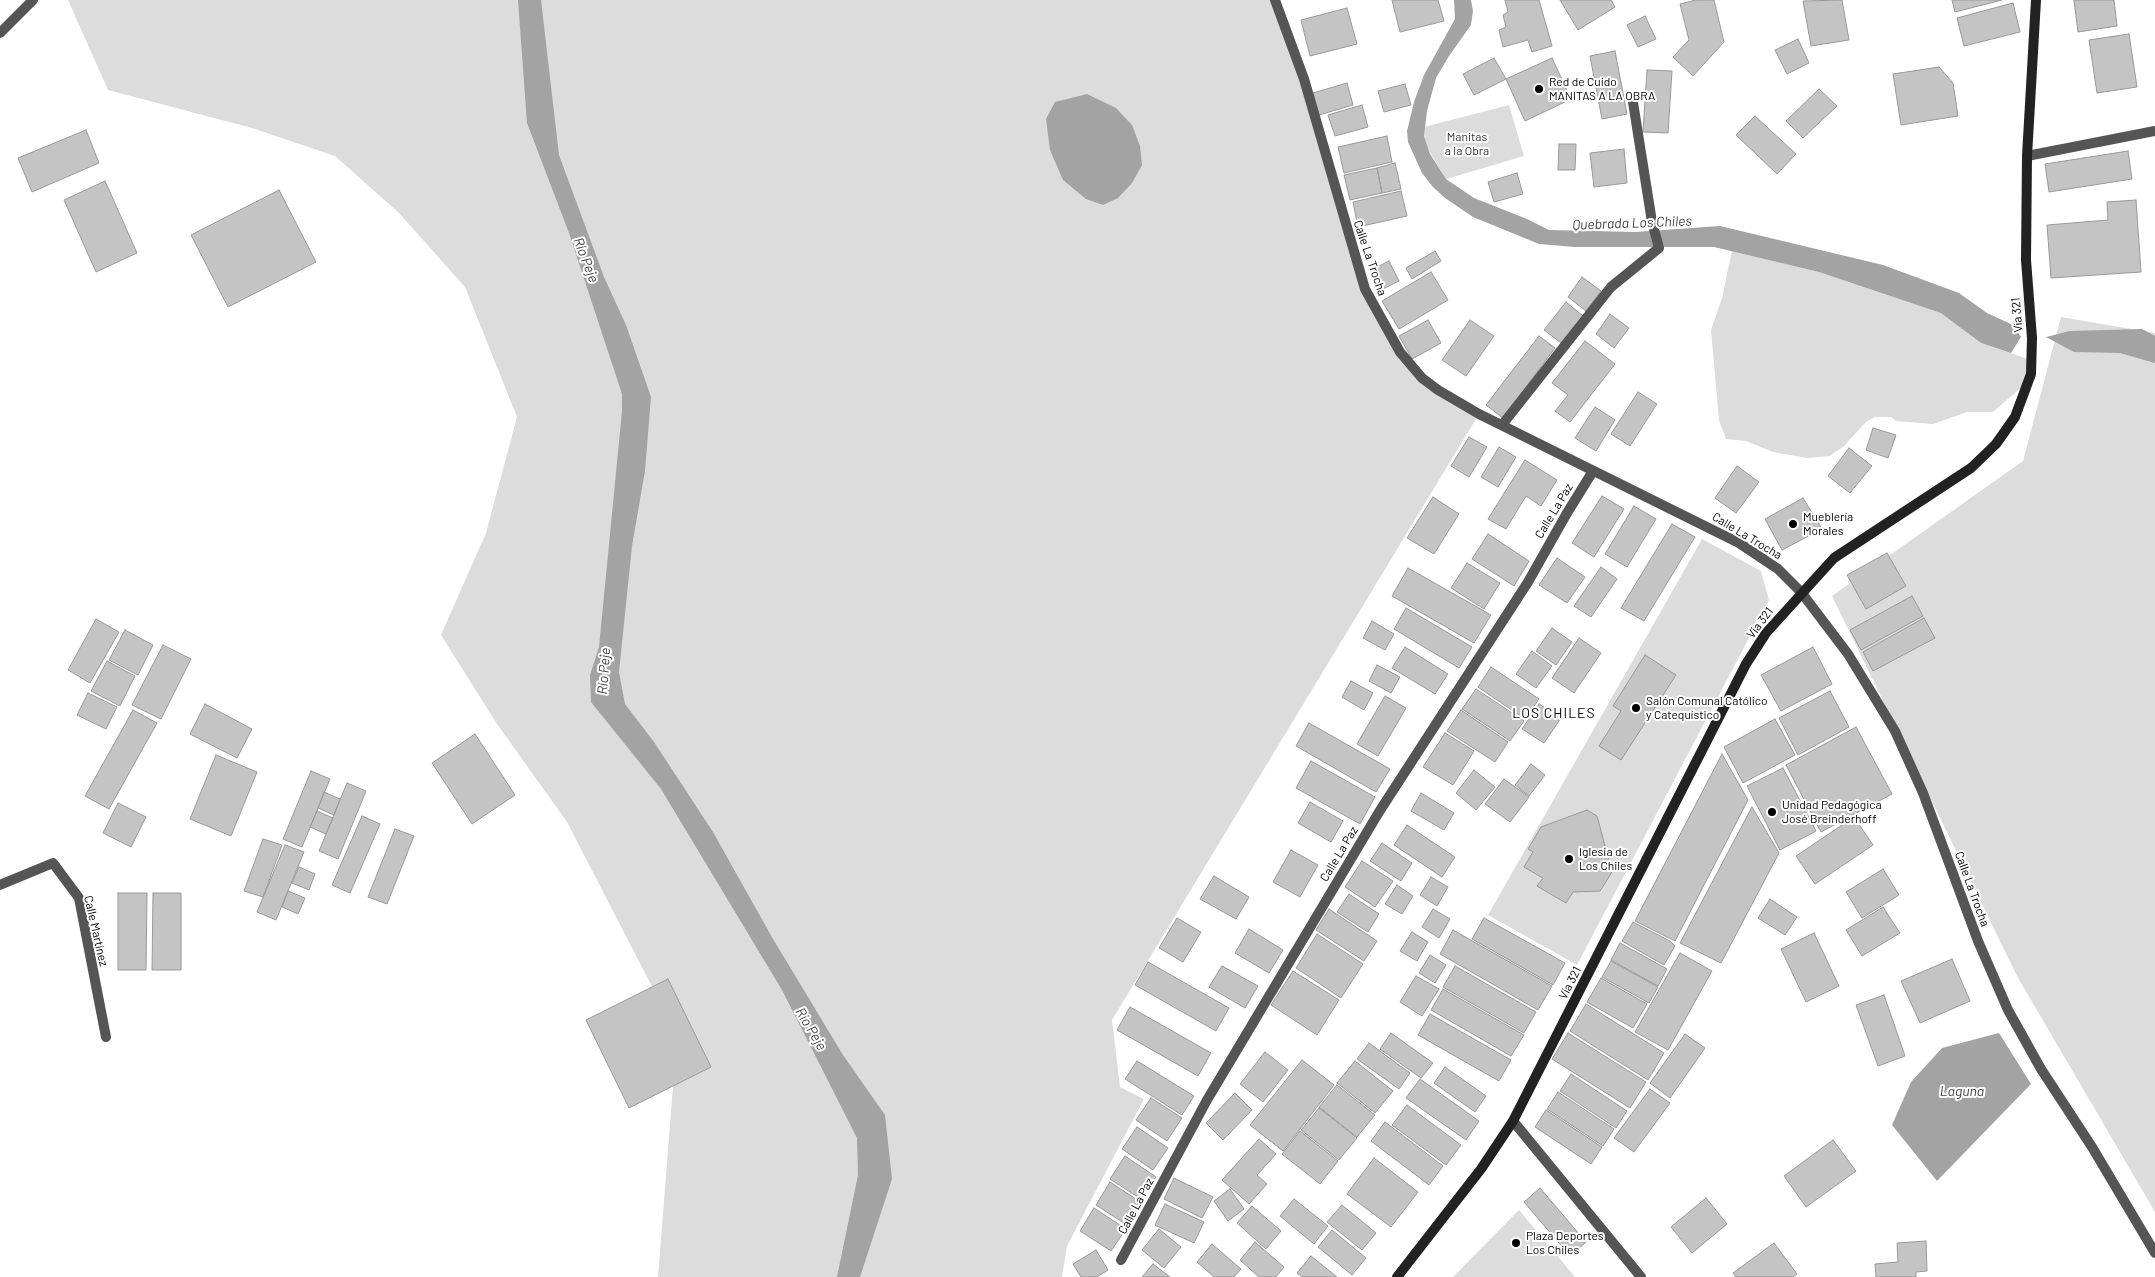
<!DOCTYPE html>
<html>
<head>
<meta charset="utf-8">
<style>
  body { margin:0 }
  canvas { display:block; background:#fff }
</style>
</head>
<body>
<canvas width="2155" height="1277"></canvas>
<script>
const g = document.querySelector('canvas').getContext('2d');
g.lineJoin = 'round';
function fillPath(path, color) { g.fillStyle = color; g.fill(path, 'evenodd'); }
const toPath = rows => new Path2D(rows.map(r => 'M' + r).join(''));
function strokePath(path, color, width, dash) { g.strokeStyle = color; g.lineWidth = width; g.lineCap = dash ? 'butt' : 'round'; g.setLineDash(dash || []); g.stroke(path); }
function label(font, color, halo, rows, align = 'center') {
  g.font = font + ' Barlow,sans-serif'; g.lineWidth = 4; g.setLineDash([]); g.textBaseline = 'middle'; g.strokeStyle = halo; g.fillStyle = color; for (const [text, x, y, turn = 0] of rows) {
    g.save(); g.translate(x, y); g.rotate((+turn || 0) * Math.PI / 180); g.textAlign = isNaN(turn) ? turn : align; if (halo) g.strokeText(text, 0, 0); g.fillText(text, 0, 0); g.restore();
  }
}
fillPath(toPath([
  [68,0,1275,0,1365,289,1390,336,1431,384,1479,414,1112,1020,1120,1087,1144,1099,1067,1246,1062,1277,658,1277,677,1035,567,822,497,724,441,635,486,533,517,417,465,287,399,213,335,156,252,128,108,90],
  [1509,105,1524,156,1446,179,1425,144,1424,127],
  [1732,251,1819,272,1942,313,1981,343,2031,360,2031,379,1993,412,1967,412,1933,424,1896,421,1891,417,1875,417,1866,422,1844,446,1830,456,1807,458,1773,452,1746,441,1726,439,1719,420,1711,330,1722,298],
  [2061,317,2155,333,2155,1212,2017,976,1832,596,2023,461],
  [1702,539,1761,571,1769,600,1577,965,1488,915],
  [1519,1210,1575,1277,1453,1277]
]), '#dcdcdc');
fillPath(toPath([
  [518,0,541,0,559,155,604,277,626,325,651,397,645,471,632,546,619,672,625,704,654,742,713,832,773,939,843,1055,885,1115,892,1179,860,1277,837,1277,858,1175,857,1138,782,990,661,789,591,702,590,675,599,647,622,411,622,394,569,233,527,123],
  [1454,0,1471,0,1473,11,1471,25,1449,56,1436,78,1427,111,1424,136,1430,154,1446,179,1474,198,1527,219,1549,230,1635,232,1720,226,1883,265,1959,293,1987,313,2013,325,2021,337,2011,353,1981,343,1941,313,1819,272,1714,247,1575,247,1539,244,1473,217,1445,198,1433,187,1422,173,1408,142,1407,131,1414,102,1424,75,1455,19],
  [1087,94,1116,108,1132,125,1140,146,1142,165,1132,183,1118,198,1103,205,1086,199,1063,180,1050,150,1046,119,1055,102],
  [2142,329,2155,336,2155,363,2120,353,2074,352,2046,337,2070,331],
  [1999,1033,2031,1084,1937,1181,1892,1125,1911,1082,1942,1048]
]), '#a3a3a3');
const building = toPath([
  [1392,0,1438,0,1444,21,1400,32,1392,0],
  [1505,0,1539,0,1552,46,1532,52,1528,40,1503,47,1499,30,1506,27,1503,15,1508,12,1505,0],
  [1560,0,1611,0,1615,7,1578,30,1560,0],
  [1696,0,1714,0,1724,42,1693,76,1673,57,1689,40,1680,4,1696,0],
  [1842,0,1849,40,1811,46,1803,1,1842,0],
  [1952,0,2002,0,1955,12,1952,0],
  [2074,0,2114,0,2117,26,2078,32,2074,0],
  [2013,3,2020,32,1964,46,1957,18,2013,3],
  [1347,8,1357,44,1310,56,1301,20,1347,8],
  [1645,16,1656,39,1638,47,1627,25,1645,16],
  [2129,34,2137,87,2097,93,2089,40,2129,34],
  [1798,39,1809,63,1787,74,1775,50,1798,39],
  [1615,51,1627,114,1602,119,1590,56,1615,51],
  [1494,58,1506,79,1474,95,1463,74,1494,58],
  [1552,58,1571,99,1525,121,1506,79,1552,58],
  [1939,67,1953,83,1958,116,1901,125,1893,74,1939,67],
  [1647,70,1672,71,1668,133,1643,132,1647,70],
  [1347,83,1353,105,1319,115,1313,93,1347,83],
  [1405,84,1411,105,1384,112,1378,91,1405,84],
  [1819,89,1837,106,1803,138,1786,121,1819,89],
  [1362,105,1368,127,1335,136,1328,115,1362,105],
  [1755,116,1796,154,1777,174,1736,135,1755,116],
  [86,130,99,163,32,192,18,158,86,130],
  [1387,136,1392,162,1344,173,1338,147,1387,136],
  [1559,144,1576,144,1575,170,1558,170,1559,144],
  [1624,149,1627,183,1594,187,1590,153,1624,149],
  [2128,151,2132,179,2049,192,2045,164,2128,151],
  [1395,163,1401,189,1382,193,1377,168,1395,163],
  [1377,168,1382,193,1350,200,1344,175,1377,168],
  [1517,173,1523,194,1494,202,1488,182,1517,173],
  [105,181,137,253,96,272,64,200,105,181],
  [279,190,316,262,228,307,191,235,279,190],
  [1401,191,1407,216,1358,227,1353,202,1401,191],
  [2136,200,2141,272,2051,278,2047,225,2108,220,2107,202,2136,200],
  [1435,251,1441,261,1412,279,1406,268,1435,251],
  [1389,261,1399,281,1381,290,1371,270,1389,261],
  [1431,272,1448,300,1399,329,1382,301,1431,272],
  [1582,277,1601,291,1586,311,1568,297,1582,277],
  [1566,302,1583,316,1561,343,1544,330,1566,302],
  [1610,314,1629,328,1614,348,1596,334,1610,314],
  [1428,320,1441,343,1412,359,1399,336,1428,320],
  [1470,320,1494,336,1466,376,1442,360,1470,320],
  [1539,336,1555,348,1503,418,1486,405,1539,336],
  [1585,341,1615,364,1570,422,1555,411,1568,395,1552,383,1585,341],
  [1638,392,1657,404,1630,446,1611,434,1638,392],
  [1595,407,1615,420,1596,451,1575,438,1595,407],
  [1873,428,1896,435,1888,458,1866,450,1873,428],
  [1469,437,1487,447,1469,477,1451,466,1469,437],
  [1499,447,1516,457,1498,487,1481,477,1499,447],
  [1849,448,1872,466,1850,493,1828,476,1849,448],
  [1525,460,1557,480,1541,506,1526,496,1506,529,1488,519,1525,460],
  [1737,466,1759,482,1736,513,1715,498,1737,466],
  [1602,496,1624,509,1594,557,1572,543,1602,496],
  [1433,497,1459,514,1434,554,1407,538,1433,497],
  [1803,498,1822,529,1782,550,1765,519,1803,498],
  [1634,506,1656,519,1627,567,1605,554,1634,506],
  [1672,524,1695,537,1644,621,1621,608,1672,524],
  [1488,534,1529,561,1514,586,1472,559,1488,534],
  [1887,553,1906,586,1866,609,1847,575,1887,553],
  [1557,558,1585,577,1567,603,1539,585,1557,558],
  [1467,563,1500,583,1484,609,1451,588,1467,563],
  [1601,567,1617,579,1591,617,1574,606,1601,567],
  [1408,568,1491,615,1474,643,1392,596,1408,568],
  [1912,596,1923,616,1861,650,1850,630,1912,596],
  [1406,608,1472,647,1459,668,1394,629,1406,608],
  [1924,618,1935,638,1873,671,1863,652,1924,618],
  [96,619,119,632,90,683,68,670,96,619],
  [1372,621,1394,634,1385,650,1363,638,1372,621],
  [1552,628,1572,642,1556,665,1536,651,1552,628],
  [125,630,153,645,138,675,109,660,125,630],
  [1579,638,1601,653,1574,693,1552,678,1579,638],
  [163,645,191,659,161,719,132,705,163,645],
  [1405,647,1448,674,1435,694,1392,668,1405,647],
  [1813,647,1832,684,1781,711,1761,675,1813,647],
  [1532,651,1552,666,1536,688,1516,674,1532,651],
  [1645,655,1676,675,1621,760,1599,746,1621,711,1613,706,1645,655],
  [107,661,135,676,120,706,91,691,107,661],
  [1377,665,1400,677,1391,693,1369,681,1377,665],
  [1491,667,1539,699,1525,719,1478,687,1491,667],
  [1351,681,1373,693,1364,710,1342,697,1351,681],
  [1476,689,1524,721,1510,741,1462,709,1476,689],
  [1830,691,1849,727,1798,755,1779,718,1830,691],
  [88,693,117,707,106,729,77,715,88,693],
  [1385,696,1406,708,1378,756,1357,744,1385,696],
  [205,704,252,729,237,758,190,734,205,704],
  [1539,704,1561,718,1544,743,1522,729,1539,704],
  [133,710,157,723,109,809,85,796,133,710],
  [1461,710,1508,742,1495,762,1447,731,1461,710],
  [1775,719,1795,755,1743,783,1724,747,1775,719],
  [1309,723,1390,769,1376,792,1296,746,1309,723],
  [1856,727,1892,794,1821,832,1786,765,1856,727],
  [1445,733,1474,751,1453,785,1423,767,1445,733],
  [475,734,515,795,472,824,432,763,475,734],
  [1722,754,1748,800,1675,941,1635,921,1722,754],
  [216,755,257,772,231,836,190,819,216,755],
  [1311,761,1375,797,1360,824,1296,788,1311,761],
  [1531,764,1545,775,1529,796,1515,785,1531,764],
  [1783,768,1816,831,1780,850,1747,786,1783,768],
  [1474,770,1495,787,1476,810,1456,793,1474,770],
  [311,771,330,779,302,847,283,839,311,771],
  [1504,779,1529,797,1510,822,1485,804,1504,779],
  [347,783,366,791,338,859,319,851,347,783],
  [324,792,340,799,334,815,318,808,324,792],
  [1421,793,1454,813,1444,830,1411,811,1421,793],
  [1310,802,1343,821,1331,842,1298,823,1310,802],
  [118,803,146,817,131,847,103,833,118,803],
  [1752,807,1779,853,1721,963,1680,943,1752,807],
  [1587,810,1597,816,1612,872,1600,891,1573,892,1566,903,1537,886,1543,878,1524,867,1533,852,1528,849,1541,827,1587,810],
  [317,811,333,818,326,834,310,827,317,811],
  [362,816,380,824,350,893,332,885,362,816],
  [1854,817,1873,845,1815,884,1796,856,1854,817],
  [1407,825,1455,857,1442,877,1394,845,1407,825],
  [395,829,414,836,387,904,368,897,395,829],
  [263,839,282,845,263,897,244,891,263,839],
  [1382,843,1412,863,1401,881,1370,861,1382,843],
  [285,845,304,852,276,920,257,912,285,845],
  [1291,850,1318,865,1300,897,1273,882,1291,850],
  [1362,861,1393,881,1375,907,1345,887,1362,861],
  [299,867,315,874,309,890,292,883,299,867],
  [1883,869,1899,895,1862,918,1846,892,1883,869],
  [1214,876,1249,897,1236,919,1200,899,1214,876],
  [1431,877,1448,887,1437,906,1420,895,1431,877],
  [1397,885,1413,896,1402,914,1385,904,1397,885],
  [288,891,305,898,298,914,282,907,288,891],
  [118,893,147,893,146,970,118,970,118,893],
  [153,893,181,893,181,970,152,970,153,893],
  [1349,894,1379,914,1368,932,1337,912,1349,894],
  [1770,899,1797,917,1785,935,1758,918,1770,899],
  [1883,907,1900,933,1862,956,1846,930,1883,907],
  [1329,909,1377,941,1364,961,1316,930,1329,909],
  [1433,909,1450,919,1439,938,1422,927,1433,909],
  [1177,918,1201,932,1183,962,1159,948,1177,918],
  [1484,918,1565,963,1553,985,1472,939,1484,918],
  [1633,922,1670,941,1675,946,1664,965,1622,941,1633,922],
  [1249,929,1283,950,1269,973,1235,953,1249,929],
  [1453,930,1552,986,1538,1010,1440,954,1453,930],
  [1412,932,1428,942,1417,961,1400,951,1412,932],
  [1814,933,1839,986,1806,1002,1781,949,1814,933],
  [1317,934,1363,964,1341,998,1296,968,1317,934],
  [1620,943,1667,969,1658,986,1611,960,1620,943],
  [1680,953,1712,971,1668,1050,1635,1032,1680,953],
  [1430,955,1446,965,1435,983,1419,973,1430,955],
  [1952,959,1970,1001,1920,1023,1901,981,1952,959],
  [1611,961,1658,987,1649,1003,1602,977,1611,961],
  [1148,962,1229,1008,1216,1031,1135,985,1148,962],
  [1222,966,1258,986,1245,1008,1209,987,1222,966],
  [1455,966,1536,1012,1524,1033,1443,987,1455,966],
  [1293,971,1339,1000,1317,1035,1271,1005,1293,971],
  [1416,976,1439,989,1422,1016,1400,1002,1416,976],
  [1601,978,1647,1004,1633,1028,1587,1002,1601,978],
  [668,979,711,1067,629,1108,586,1020,668,979],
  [1443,989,1524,1035,1511,1056,1431,1010,1443,989],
  [1884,995,1905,1056,1878,1066,1856,1005,1884,995],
  [1586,1004,1664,1053,1648,1080,1570,1031,1586,1004],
  [1130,1007,1211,1053,1198,1076,1117,1030,1130,1007],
  [1430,1014,1511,1060,1499,1081,1418,1035,1430,1014],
  [1391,1033,1433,1063,1421,1078,1380,1049,1391,1033],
  [1568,1033,1646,1082,1630,1108,1552,1059,1568,1033],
  [1685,1034,1705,1048,1670,1098,1650,1083,1685,1034],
  [1369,1043,1410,1073,1399,1089,1357,1059,1369,1043],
  [1265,1052,1288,1070,1263,1102,1240,1084,1265,1052],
  [1302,1060,1334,1085,1283,1151,1250,1125,1302,1060],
  [1137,1061,1194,1096,1182,1115,1125,1079,1137,1061],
  [1355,1061,1393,1091,1375,1113,1337,1083,1355,1061],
  [1445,1067,1486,1096,1475,1112,1434,1083,1445,1067],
  [1571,1074,1627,1111,1616,1128,1560,1091,1571,1074],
  [1420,1079,1479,1121,1466,1140,1406,1098,1420,1079],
  [1337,1085,1375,1115,1357,1137,1319,1107,1337,1085],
  [1650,1089,1670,1103,1634,1152,1614,1138,1650,1089],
  [1558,1092,1614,1129,1603,1146,1547,1109,1558,1092],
  [1235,1093,1252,1110,1223,1140,1206,1123,1235,1093],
  [1151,1098,1182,1118,1167,1141,1136,1120,1151,1098],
  [1407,1105,1461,1145,1446,1165,1392,1125,1407,1105],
  [1319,1108,1357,1138,1339,1160,1301,1130,1319,1108],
  [1546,1110,1602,1147,1591,1164,1535,1127,1546,1110],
  [1385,1122,1443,1166,1429,1185,1371,1141,1385,1122],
  [1137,1127,1168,1148,1153,1170,1122,1149,1137,1127],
  [1300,1131,1338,1161,1320,1184,1282,1154,1300,1131],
  [1259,1139,1276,1154,1257,1175,1267,1184,1249,1204,1222,1180,1259,1139],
  [1833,1140,1856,1171,1806,1207,1784,1176,1833,1140],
  [1125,1156,1156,1177,1141,1199,1110,1179,1125,1156],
  [1374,1158,1418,1192,1391,1227,1347,1194,1374,1158],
  [1174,1178,1213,1197,1202,1218,1164,1199,1174,1178],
  [1110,1182,1142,1203,1127,1225,1096,1205,1110,1182],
  [1540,1188,1586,1242,1570,1256,1524,1202,1540,1188],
  [1230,1189,1244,1209,1228,1221,1214,1201,1230,1189],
  [1706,1198,1727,1224,1692,1253,1671,1227,1706,1198],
  [1294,1199,1328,1226,1314,1244,1280,1216,1294,1199],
  [1165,1204,1204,1222,1194,1243,1155,1225,1165,1204],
  [1342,1205,1376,1233,1362,1250,1327,1222,1342,1205],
  [1252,1206,1281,1231,1266,1249,1237,1223,1252,1206],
  [1094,1208,1126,1229,1111,1251,1080,1231,1094,1208],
  [1159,1229,1181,1247,1164,1268,1142,1250,1159,1229],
  [1332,1230,1366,1258,1352,1275,1318,1247,1332,1230],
  [1926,1241,1927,1271,1916,1272,1916,1277,1876,1277,1875,1264,1898,1262,1897,1243,1926,1241],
  [1255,1242,1284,1267,1276,1277,1259,1277,1240,1260,1255,1242],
  [1774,1243,1797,1274,1793,1277,1736,1277,1733,1273,1774,1243],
  [1212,1244,1241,1269,1234,1277,1214,1277,1197,1262,1212,1244],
  [1096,1250,1108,1270,1097,1277,1081,1277,1073,1264,1096,1250],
  [1311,1256,1337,1277,1302,1277,1297,1273,1311,1256],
  [1153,1264,1170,1277,1142,1277,1153,1264]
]);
fillPath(building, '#c4c4c4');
strokePath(building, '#999', 1);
strokePath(toPath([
  [1275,0,1304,79,1365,289,1400,352,1422,378,1438,390,1479,414,1739,543,1778,569,1801,592,1848,654,1895,731,1923,793,1978,941,2008,1010,2041,1069,2092,1147,2155,1253],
  [0,33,33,0],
  [2027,156,2155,131],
  [1502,425,1611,287,1659,248,1652,222,1632,96],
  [0,885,53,863,79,898,106,1037],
  [1513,1121,1641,1277],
  [1121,1260,1207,1100,1379,812,1528,582,1567,513,1593,471]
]), '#555', 10);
strokePath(toPath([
  [1397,1277,1481,1169,1513,1121,1746,664,1766,633,1834,558,1971,468,1996,444,2015,417,2031,374,2032,338,2026,260,2027,156,2036,0]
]), '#222', 10);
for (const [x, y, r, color] of [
  [1539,89,5,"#000"],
  [1793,524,5,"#000"],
  [1636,708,5,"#000"],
  [1772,812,5,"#000"],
  [1569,859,5,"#000"],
  [1516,1243,5,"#000"]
]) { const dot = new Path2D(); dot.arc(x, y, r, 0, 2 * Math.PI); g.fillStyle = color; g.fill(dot); strokePath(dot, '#fff', 2); }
label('12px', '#000', '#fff', [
  ["Red de Cuido",1549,82],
  ["MANITAS A LA OBRA",1549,96],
  ["Mueblería",1803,517],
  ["Morales",1803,531],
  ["Salón Comunal Católico",1646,701],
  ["y Catequístico",1646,715],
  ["Unidad Pedagógica",1782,805],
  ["José Breinderhoff",1782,819],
  ["Iglesia de",1579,852],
  ["Los Chiles",1579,866],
  ["Plaza Deportes",1526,1236],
  ["Los Chiles",1526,1250]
], 'left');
label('12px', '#333', '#fff', [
  ["Manitas",1467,137],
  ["a la Obra",1467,151]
]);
label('12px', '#000', '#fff', [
  ["Calle La Trocha",1370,258,71],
  ["Vía 321",2017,315,-95],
  ["Calle La Paz",1554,511,-59],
  ["Calle La Trocha",1747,536,31],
  ["Vía 321",1760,623,-53],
  ["Calle La Paz",1339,854,-59],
  ["Calle La Trocha",1972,889,70],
  ["Calle Martínez",96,931,77],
  ["Vía 321",1570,983,-63],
  ["Calle La Paz",1136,1206,-62]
]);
label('italic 14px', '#444', '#fff', [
  ["Quebrada Los Chiles",1632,223,-2],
  ["Río Peje",586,260,69],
  ["Río Peje",604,671,-86],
  ["Río Peje",811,1029,59],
  ["Laguna",1962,1091]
]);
g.letterSpacing = '1px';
label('14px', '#000', '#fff', [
  ["LOS CHILES",1554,713]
]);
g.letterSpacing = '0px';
</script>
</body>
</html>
